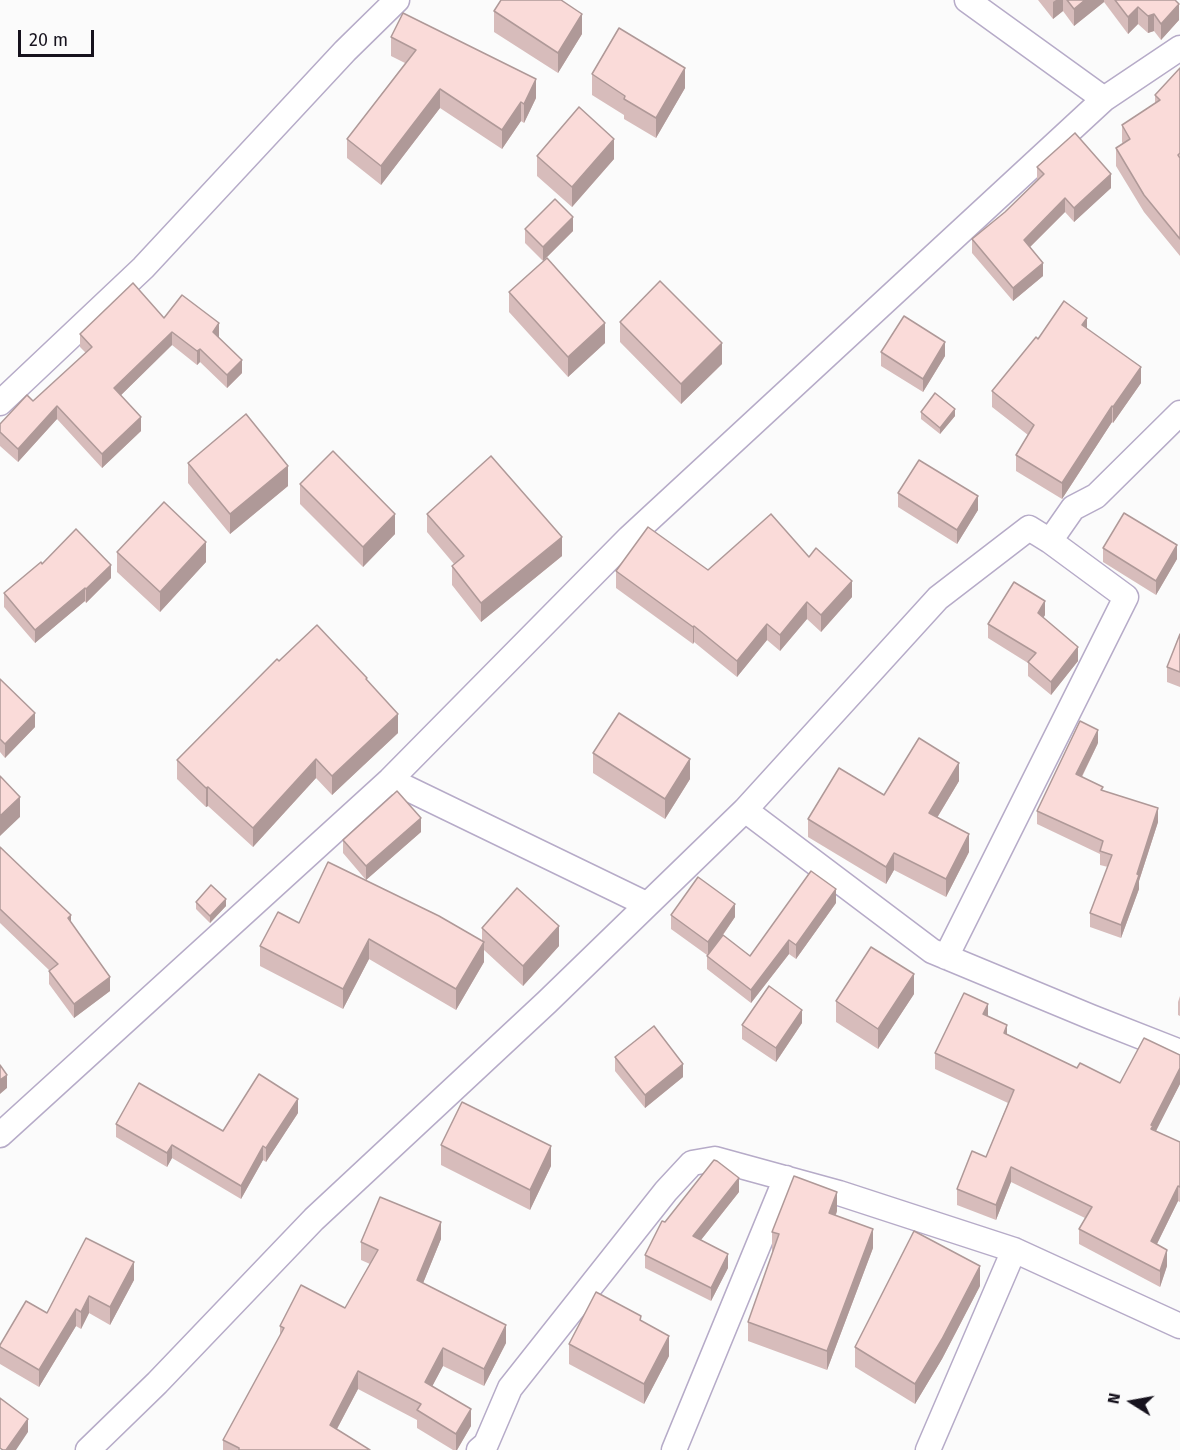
<!DOCTYPE html>
<html>
<head>
<meta charset="utf-8">
<style>
  body { margin:0 }
  #map { position:relative; width:1180px; height:1450px; overflow:hidden; background:#fbfbfb; font-family:"Fira Sans",sans-serif }
  canvas { display:block }
  .north { position:absolute; left:1102px; top:1372px; width:60px; height:60px; -webkit-text-stroke:4px #fbfbfb; paint-order:stroke; rotate:281deg; font-size:16px; font-weight:700; line-height:24px; text-align:center; color:#16121d }
  .north::after { content:''; display:block; margin:auto; width:21px; height:27px; background:#16121d; clip-path:polygon(50% 0,100% 100%,50% 72%,0 100%) }
  .scale { position:absolute; left:18px; top:30px; width:76px; height:27px; box-sizing:border-box; border:3px solid #16121d; border-top:0; padding-left:8px; font-size:18px; line-height:21px; white-space:nowrap; color:#16121d; -webkit-text-stroke:4px #fbfbfb; paint-order:stroke }
</style>
</head>
<body>
<div id="map">
<canvas width="1180" height="1450"></canvas>
<div class="north">N</div>
<div class="scale">20 m</div>
</div>
<script>
const g = document.querySelector('canvas').getContext('2d');
g.lineJoin = 'round';
const toPath = rows => new Path2D(rows.map(r => 'M' + r).join(''));
function strokePath(path, color, width, dash) { g.strokeStyle = color; g.lineWidth = width; g.lineCap = dash ? 'butt' : 'round'; g.setLineDash(dash || []); g.stroke(path); }
function fillPath(path, color) { g.fillStyle = color; g.fill(path, 'evenodd'); }
const street = toPath([
  [967,0,1104,99],
  [0,403,143,268,345,51,397,0],
  [390,780,646,904],
  [745,810,932,951,1091,1017,1180,1052],
  [946,957,1126,597,1050,541],
  [0,1135,390,780,629,538,1104,99,1180,48],
  [88,1450,157,1383,314,1219,547,1002,745,810,938,598,1029,528,1050,541,1073,508,1096,496,1180,413],
  [479,1450,486,1444,510,1388,666,1191,692,1163,715,1159,839,1193,1014,1250,1180,1326],
  [674,1450,786,1178],
  [928,1450,1014,1250]
]);
strokePath(street, '#b6abc8', 27);
strokePath(street, '#fff', 24);
fillPath(toPath([
  [1038,0,1175,0,1179,20,1161,40,1154,31,1148,33,1138,24,1128,34,1104,2,1074,26,1063,11,1053,19],
  [494,11,582,34,558,73,494,32],
  [391,37,536,98,524,123,521,121,502,149,440,108,381,185,347,158,347,139,405,63,391,56],
  [1180,68,1180,256,1144,212,1116,166,1116,148,1123,144,1122,142,1122,125,1155,104,1155,95],
  [592,74,685,88,656,138,624,119,624,115,592,95],
  [537,156,614,159,572,207,537,176],
  [1037,167,1111,188,1074,222,1065,212,1030,247,1043,276,1013,301,972,253,972,239,1005,212,1037,180],
  [525,229,573,231,543,261,525,243],
  [509,292,605,343,568,377,509,312],
  [164,318,219,337,219,338,242,373,227,388,200,362,197,365,172,345,121,395,141,431,102,468,57,419,18,462,0,446,0,424,33,401,86,353,80,347,80,334],
  [620,322,722,364,681,404,620,342],
  [1087,329,1141,383,1113,423,1112,422,1062,499,1016,471,1016,455,1028,435,992,407,992,391,1038,339],
  [881,352,945,356,923,392,881,366],
  [921,412,955,416,940,434,921,419],
  [188,463,288,486,230,534,188,483],
  [300,484,395,534,363,567,300,504],
  [898,493,978,510,957,544,898,507],
  [427,514,562,556,481,622,452,585,452,566,454,564,427,532],
  [1103,548,1177,559,1156,595,1103,562],
  [117,552,206,562,160,612,117,572],
  [809,557,852,597,821,632,807,619,780,651,767,640,737,677,694,642,693,644,616,588,616,571,708,570],
  [42,564,111,578,86,603,85,601,35,643,4,607,4,593],
  [1045,615,1043,618,1078,661,1051,695,1028,676,1028,663,988,638,988,624],
  [1180,634,1180,687,1167,682,1167,667],
  [279,661,367,681,398,733,332,795,316,778,253,847,208,806,206,807,177,779,177,760],
  [0,679,35,727,5,758,0,752],
  [1098,743,1082,777,1103,790,1158,822,1139,881,1139,889,1121,938,1090,927,1090,913,1108,867,1100,865,1100,854,1037,824,1037,811],
  [593,753,690,779,665,819,593,773],
  [959,781,937,818,969,852,946,897,894,870,886,884,808,837,808,819,884,795],
  [421,832,366,880,343,853,343,840],
  [0,847,71,924,110,991,74,1018,49,984,49,970,0,923],
  [196,902,226,906,210,923,196,909],
  [836,903,796,959,789,954,751,1003,707,969,707,955,671,929,671,915,735,917,723,935,750,956],
  [299,923,482,941,482,928,559,946,523,986,484,950,484,962,456,1010,369,959,343,1009,260,966,260,946],
  [914,994,878,1049,836,1022,836,1001],
  [1180,996,1180,1016,1178,1015,1178,1002],
  [988,1016,1007,1034,1077,1068,1120,1083,1180,1055,1180,1084,1155,1131,1180,1142,1180,1202,1178,1201,1157,1244,1167,1266,1160,1287,1079,1244,1079,1229,1085,1218,1011,1182,996,1220,957,1205,957,1189,986,1157,1008,1103,935,1069,935,1053],
  [802,1023,776,1062,742,1039,742,1025],
  [615,1057,683,1077,645,1108,615,1071],
  [298,1113,266,1162,263,1160,241,1199,172,1158,167,1167,116,1137,116,1124,223,1131],
  [441,1145,551,1166,530,1210,441,1165],
  [739,1192,701,1240,728,1268,711,1301,645,1268,645,1255,665,1222],
  [837,1211,836,1215,873,1248,827,1370,748,1341,748,1322,773,1251,772,1251,772,1232],
  [86,1238,134,1280,110,1325,89,1313,81,1329,76,1326,39,1387,0,1364,0,1345,47,1313],
  [441,1239,423,1283,506,1343,484,1386,443,1366,432,1386,471,1426,457,1450,453,1450,417,1428,417,1420,358,1389,337,1429,370,1450,223,1450,223,1440,280,1337,280,1326,345,1308,370,1264,361,1260,361,1242],
  [980,1286,942,1359,915,1404,855,1367,855,1347],
  [569,1344,669,1356,644,1404,569,1364]
]), '#d7bcbb');
fillPath(toPath([
  [1056,0,1063,0,1063,11,1053,19,1053,2],
  [1085,0,1104,0,1104,2,1074,26,1074,9],
  [1179,4,1179,20,1161,40,1161,24],
  [1138,7,1138,24,1128,34,1128,17],
  [582,14,582,34,558,73,558,53],
  [1154,14,1154,31,1148,33,1148,16],
  [685,68,685,88,656,138,656,118],
  [536,79,536,98,524,123,524,104],
  [440,89,440,108,381,185,381,166],
  [521,102,521,121,502,149,502,130],
  [614,139,614,159,572,207,572,187],
  [1111,174,1111,188,1074,222,1074,208],
  [1065,198,1065,212,1024,253,1024,240],
  [573,217,573,231,543,261,543,247],
  [1043,263,1043,276,1013,301,1013,288],
  [1087,318,1087,334,1082,325],
  [219,323,219,337,213,345,213,332],
  [605,323,605,343,568,377,568,357],
  [172,332,172,345,114,402,114,388],
  [945,342,945,356,923,392,923,379],
  [722,343,722,364,681,404,681,384],
  [200,349,200,362,197,365,197,351],
  [242,360,242,373,227,388,227,375],
  [1141,367,1141,383,1113,423,1113,407],
  [57,406,57,419,18,462,18,449],
  [1112,406,1112,422,1062,499,1062,483],
  [955,409,955,416,940,434,940,428],
  [141,417,141,431,102,468,102,454],
  [288,466,288,486,230,534,230,514],
  [978,496,978,510,957,544,957,530],
  [395,514,395,534,363,567,363,547],
  [562,537,562,556,481,622,481,603],
  [206,542,206,562,160,612,160,592],
  [1177,545,1177,559,1156,595,1156,581],
  [111,565,111,578,86,603,86,589],
  [852,581,852,597,821,632,821,615],
  [85,588,85,601,35,643,35,630],
  [1045,601,1045,615,1038,627,1038,613],
  [807,602,807,619,780,651,780,635],
  [767,624,767,640,737,677,737,661],
  [694,626,694,642,693,644,693,627],
  [1078,647,1078,661,1051,695,1051,682],
  [35,713,35,727,5,758,5,744],
  [398,714,398,733,332,795,332,776],
  [1098,730,1098,743,1076,788,1076,774],
  [316,759,316,778,253,847,253,828],
  [690,759,690,779,665,819,665,799],
  [959,763,959,781,929,831,929,813],
  [208,787,208,806,206,807,206,788],
  [20,797,20,817,0,836,0,816],
  [1158,808,1158,822,1139,881,1139,889,1121,938,1121,925],
  [421,818,421,832,366,880,366,866],
  [969,834,969,852,946,897,946,879],
  [894,853,894,870,886,884,886,867],
  [836,889,836,903,796,959,796,945],
  [226,899,226,906,210,923,210,916],
  [735,904,735,917,708,956,708,942],
  [71,915,71,928,68,918],
  [559,926,559,946,523,986,523,966],
  [369,939,369,959,343,1009,343,989],
  [789,940,789,954,751,1003,751,990],
  [484,942,484,962,456,1010,456,989],
  [914,974,914,994,878,1049,878,1029],
  [110,977,110,991,74,1018,74,1004],
  [988,1004,988,1020,983,1014],
  [802,1010,802,1023,776,1062,776,1048],
  [1007,1025,1007,1040,1004,1033],
  [683,1064,683,1077,645,1108,645,1095],
  [1180,1068,1180,1084,1153,1137,1151,1125],
  [7,1075,7,1088,0,1094,0,1080],
  [298,1099,298,1113,266,1162,266,1148],
  [172,1145,172,1158,167,1167,167,1153],
  [263,1146,263,1160,241,1199,241,1186],
  [551,1146,551,1166,530,1210,530,1190],
  [1011,1167,1011,1182,996,1220,996,1205],
  [739,1178,739,1192,693,1250,693,1236],
  [1178,1186,1178,1201,1151,1256,1151,1241],
  [837,1192,837,1211,829,1232,829,1213],
  [441,1222,441,1239,417,1298,417,1280],
  [873,1229,873,1248,827,1370,827,1351],
  [1167,1250,1167,1266,1160,1287,1160,1271],
  [728,1254,728,1268,711,1301,711,1288],
  [134,1262,134,1280,110,1325,110,1307],
  [980,1266,980,1286,942,1359,915,1404,915,1384],
  [89,1296,89,1313,81,1329,81,1312],
  [76,1309,76,1326,39,1387,39,1370],
  [506,1325,506,1343,484,1386,484,1369],
  [669,1336,669,1356,644,1404,644,1384],
  [443,1348,443,1366,425,1400,425,1382],
  [358,1371,358,1389,330,1442,330,1425],
  [471,1409,471,1426,457,1450,456,1450,456,1434],
  [28,1419,28,1432,16,1450,6,1450]
]), '#af9998');
const building = toPath([
  [501,0,561,0,582,14,558,53,494,11,501,0],
  [1067,0,1085,0,1074,9,1067,0],
  [1115,0,1175,0,1179,4,1161,24,1154,14,1148,16,1138,7,1128,17,1115,0],
  [403,13,536,79,524,104,521,102,502,130,440,89,381,166,347,139,416,50,391,37,403,13],
  [619,28,685,68,656,118,624,99,625,96,592,74,619,28],
  [1180,68,1180,153,1178,155,1180,158,1180,239,1144,195,1116,148,1130,139,1122,125,1160,100,1155,95,1180,68],
  [579,107,614,139,572,187,537,156,579,107],
  [1075,133,1111,174,1074,208,1065,198,1024,240,1043,263,1013,288,972,239,1005,212,1044,174,1037,167,1075,133],
  [555,199,573,217,543,247,525,229,555,199],
  [547,258,605,323,568,357,509,292,547,258],
  [660,281,722,343,681,384,620,322,660,281],
  [133,283,164,318,182,295,219,323,213,332,242,360,227,375,200,349,197,351,172,332,114,388,141,417,102,454,57,406,18,449,0,432,0,424,27,395,33,401,92,347,80,334,133,283],
  [1064,301,1087,318,1082,325,1141,367,1113,407,1112,406,1062,483,1016,455,1034,425,992,391,1036,337,1038,339,1064,301],
  [904,316,945,342,923,379,881,352,904,316],
  [935,393,955,409,940,428,921,412,935,393],
  [246,414,288,466,230,514,188,463,246,414],
  [333,451,395,514,363,547,300,484,333,451],
  [491,456,562,537,481,603,452,566,464,556,427,514,491,456],
  [919,460,978,496,957,530,898,493,919,460],
  [164,502,206,542,160,592,117,552,164,502],
  [1124,513,1177,545,1156,581,1103,548,1124,513],
  [771,514,809,557,816,548,852,581,821,615,807,602,780,635,767,624,737,661,694,626,693,627,616,571,648,527,708,570,771,514],
  [76,529,111,565,86,589,85,588,35,630,4,593,41,562,42,564,76,529],
  [1014,582,1045,601,1038,613,1078,647,1051,682,1028,662,1036,653,988,624,1014,582],
  [317,625,367,678,366,679,398,714,332,776,316,759,253,828,208,787,206,788,177,760,277,659,279,661,317,625],
  [1180,634,1180,672,1167,667,1180,634],
  [0,679,35,713,5,744,0,739,0,679],
  [619,713,690,759,665,799,593,753,619,713],
  [1080,721,1098,730,1076,774,1103,787,1101,790,1158,808,1137,874,1139,875,1121,925,1090,913,1112,855,1100,851,1103,841,1037,811,1080,721],
  [919,738,959,763,929,813,969,834,946,879,894,853,886,867,808,819,839,768,884,795,919,738],
  [0,776,20,797,0,816,0,776],
  [397,791,421,818,366,866,343,840,397,791],
  [0,847,71,915,68,918,110,977,74,1004,49,971,58,964,0,909,0,847],
  [328,862,439,916,484,942,456,989,369,939,343,989,260,946,278,912,299,923,328,862],
  [811,871,836,889,796,945,789,940,751,990,707,956,723,935,750,956,811,871],
  [698,877,735,904,708,942,671,915,698,877],
  [211,885,226,899,210,916,196,902,211,885],
  [517,888,559,926,523,966,482,928,517,888],
  [871,947,914,974,878,1029,836,1001,871,947],
  [769,986,802,1010,776,1048,742,1025,769,986],
  [964,993,988,1004,983,1014,1007,1025,1004,1033,1077,1068,1080,1063,1120,1083,1144,1038,1180,1055,1180,1068,1151,1125,1153,1126,1151,1129,1180,1142,1180,1187,1178,1186,1151,1241,1167,1250,1160,1271,1079,1229,1092,1207,1011,1167,996,1205,957,1189,972,1151,986,1157,1014,1090,935,1053,964,993],
  [654,1026,683,1064,645,1095,615,1057,654,1026],
  [0,1065,7,1075,0,1080,0,1065],
  [259,1074,298,1099,266,1148,263,1146,241,1186,172,1145,167,1153,116,1124,139,1083,223,1131,259,1074],
  [462,1102,551,1146,530,1190,441,1145,462,1102],
  [714,1160,717,1161,739,1178,693,1236,728,1254,711,1288,645,1255,662,1221,665,1222,714,1160],
  [794,1176,837,1192,829,1213,873,1229,827,1351,748,1322,779,1234,772,1232,794,1176],
  [380,1197,441,1222,417,1280,506,1325,484,1369,443,1348,425,1382,471,1409,456,1434,417,1410,421,1404,358,1371,330,1425,370,1450,239,1450,239,1448,223,1440,284,1328,280,1326,301,1285,345,1308,378,1250,361,1242,380,1197],
  [914,1231,980,1266,942,1339,915,1384,855,1347,914,1231],
  [86,1238,134,1262,110,1307,89,1296,81,1312,76,1309,39,1370,0,1347,0,1345,26,1301,47,1313,86,1238],
  [596,1292,641,1316,640,1320,669,1336,644,1384,569,1344,596,1292],
  [0,1398,28,1419,6,1450,3,1450,0,1448,0,1398]
]);
fillPath(building, '#fadbd9');
strokePath(building, '#af9998', 1.5);
</script>
</body>
</html>
